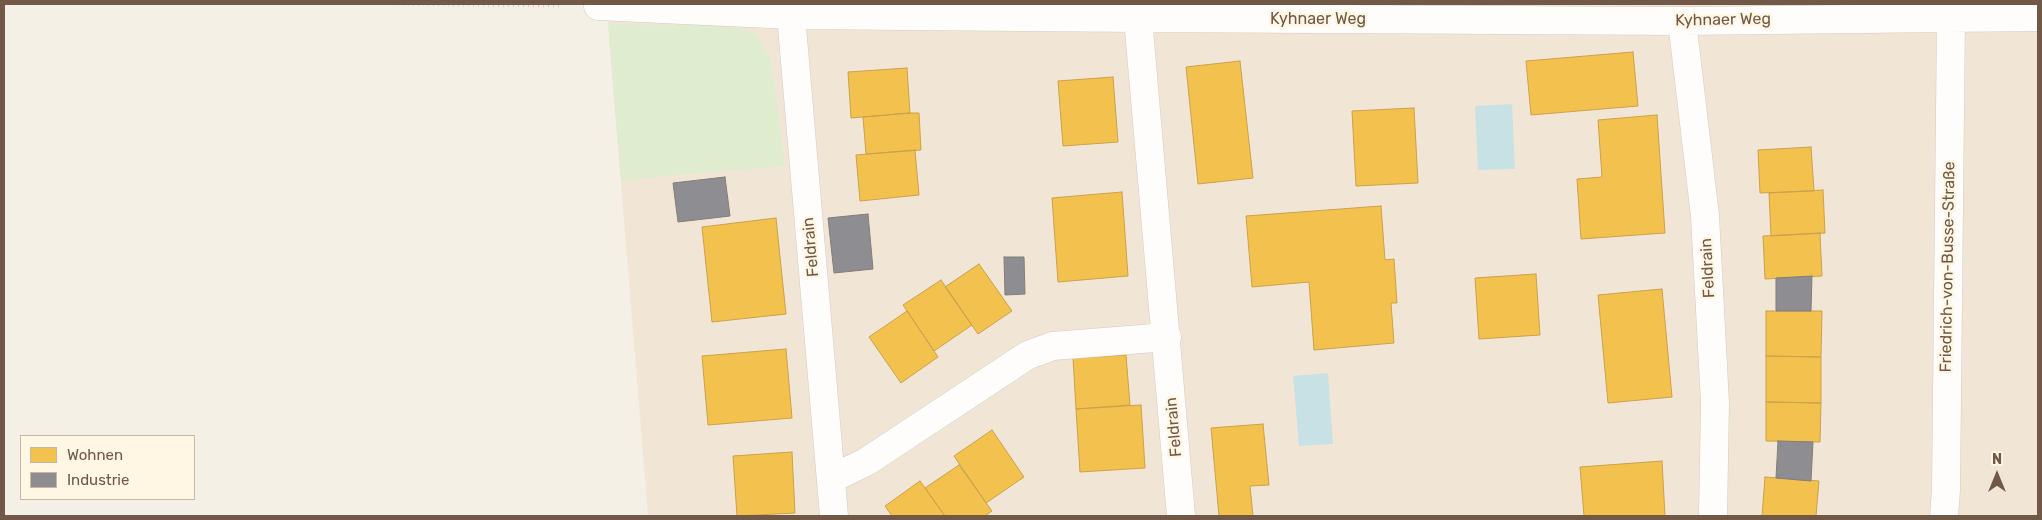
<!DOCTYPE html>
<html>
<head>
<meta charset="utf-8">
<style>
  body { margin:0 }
  #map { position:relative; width:2042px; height:520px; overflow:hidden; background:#f5f0e5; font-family:Rubik,sans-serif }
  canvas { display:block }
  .frame { position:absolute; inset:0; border:5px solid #725847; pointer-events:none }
  .legend { position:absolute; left:20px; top:435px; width:175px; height:65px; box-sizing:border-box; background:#fff6e4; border:1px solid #c7b7a5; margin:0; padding:6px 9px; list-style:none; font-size:15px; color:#725847 }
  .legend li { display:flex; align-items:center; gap:10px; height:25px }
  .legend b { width:25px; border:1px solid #c7b7a5 }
  .north { position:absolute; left:1972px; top:450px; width:50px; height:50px; -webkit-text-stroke:4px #fff6e4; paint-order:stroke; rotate:0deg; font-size:14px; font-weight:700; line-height:20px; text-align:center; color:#725847 }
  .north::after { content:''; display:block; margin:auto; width:18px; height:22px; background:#725847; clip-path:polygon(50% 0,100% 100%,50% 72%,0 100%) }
</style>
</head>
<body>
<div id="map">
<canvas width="2042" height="520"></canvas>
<div class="frame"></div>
<ul class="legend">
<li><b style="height:14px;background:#f2c14e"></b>Wohnen</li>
<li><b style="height:14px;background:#8d8d92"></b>Industrie</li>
</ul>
<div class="north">N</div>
</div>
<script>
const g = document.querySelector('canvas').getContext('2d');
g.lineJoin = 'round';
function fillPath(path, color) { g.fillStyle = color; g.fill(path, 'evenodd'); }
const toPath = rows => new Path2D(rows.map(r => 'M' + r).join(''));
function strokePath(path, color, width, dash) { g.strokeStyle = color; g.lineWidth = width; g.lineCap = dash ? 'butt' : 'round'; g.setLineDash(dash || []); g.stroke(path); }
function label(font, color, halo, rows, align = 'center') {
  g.font = font + ' Rubik,sans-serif'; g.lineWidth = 5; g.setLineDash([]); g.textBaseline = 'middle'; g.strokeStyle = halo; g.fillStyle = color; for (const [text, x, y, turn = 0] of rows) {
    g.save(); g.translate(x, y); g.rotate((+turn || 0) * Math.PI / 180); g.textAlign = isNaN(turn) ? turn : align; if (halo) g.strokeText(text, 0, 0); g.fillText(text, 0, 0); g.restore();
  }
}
fillPath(toPath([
  [608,4,2038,4,2038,516,648,516,608,24]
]), '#f1e6d5');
fillPath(toPath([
  [608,24,706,25,739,28,756,33,771,60,785,166,621,180]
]), '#dfecd0');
fillPath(toPath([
  [1512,104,1515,169,1478,170,1475,106],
  [1328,373,1333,444,1299,446,1293,376]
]), '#c8e1e5');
const homes = toPath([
  [1633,52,1638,106,1531,115,1526,61,1633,52],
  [1240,61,1253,178,1198,184,1186,67,1240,61],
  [907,68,910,113,851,118,848,72,907,68],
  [1113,77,1118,142,1063,146,1058,81,1113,77],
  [1414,108,1418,183,1356,186,1352,111,1414,108],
  [910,113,919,113,921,150,866,154,863,117,910,113],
  [1657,115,1665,233,1581,239,1577,179,1602,177,1598,120,1657,115],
  [1811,147,1814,191,1760,193,1758,150,1811,147],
  [915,150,919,195,860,201,856,155,915,150],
  [1823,190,1825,233,1771,236,1769,193,1823,190],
  [1122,192,1128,276,1058,282,1052,198,1122,192],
  [1381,206,1385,260,1394,259,1397,303,1391,303,1394,343,1314,350,1309,282,1252,287,1246,216,1381,206],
  [776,218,786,314,712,322,702,227,776,218],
  [1820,233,1822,276,1765,279,1763,236,1820,233],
  [979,264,1012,311,978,334,945,287,979,264],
  [1536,274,1540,335,1479,339,1475,278,1536,274],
  [941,280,972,325,934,351,903,305,941,280],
  [1662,289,1672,397,1608,403,1598,295,1662,289],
  [907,311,938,357,901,383,869,337,907,311],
  [1766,311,1822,311,1821,357,1766,356,1766,311],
  [786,349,792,418,708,425,702,356,786,349],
  [1126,355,1130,405,1076,409,1073,358,1126,355],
  [1766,356,1821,357,1821,403,1766,402,1766,356],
  [1766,402,1821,403,1820,442,1766,441,1766,402],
  [1141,405,1145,468,1080,472,1076,409,1141,405],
  [1263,424,1269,485,1250,486,1253,516,1219,516,1211,428,1263,424],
  [992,430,1024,477,986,503,954,456,992,430],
  [792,452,795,513,737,516,733,456,792,452],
  [1662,461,1665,516,1584,516,1580,467,1662,461],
  [959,465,992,511,985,516,945,516,925,488,959,465],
  [1765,477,1819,481,1816,516,1762,516,1765,477],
  [920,481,945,516,892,516,885,506,920,481]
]);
fillPath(homes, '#f2c14e');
strokePath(homes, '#cca24c', 1);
const industry = toPath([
  [725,177,730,216,678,222,673,183,725,177],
  [868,214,873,269,834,273,828,218,868,214],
  [1004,257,1024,257,1025,294,1005,295,1004,257],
  [1812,276,1811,311,1776,311,1776,278,1812,276],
  [1778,441,1813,442,1811,481,1776,478,1778,441]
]);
fillPath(industry, '#8d8d92');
strokePath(industry, '#857d7c', 1);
const minor = toPath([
  [598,6,791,15,1138,18,1682,21,2038,17],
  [791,15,834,516],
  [1138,18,1181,516],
  [1682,21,1705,216,1715,403,1713,516],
  [831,479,866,462,1028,355,1053,346,1167,337],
  [1944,516,1946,490,1951,17]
]);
strokePath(minor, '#d4cbc1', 29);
strokePath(toPath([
  [398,4,563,6]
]), '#d6cec8', 3, [1, 4]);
strokePath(minor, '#fefdfb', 28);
label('16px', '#725847', '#fff6e4', [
  ["Kyhnaer Weg",1318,19],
  ["Kyhnaer Weg",1723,20,-1],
  ["Feldrain",811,247,-95],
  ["Friedrich-von-Busse-Straße",1948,267,-89],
  ["Feldrain",1708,268,-93],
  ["Feldrain",1174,427,-95]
]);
</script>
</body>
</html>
